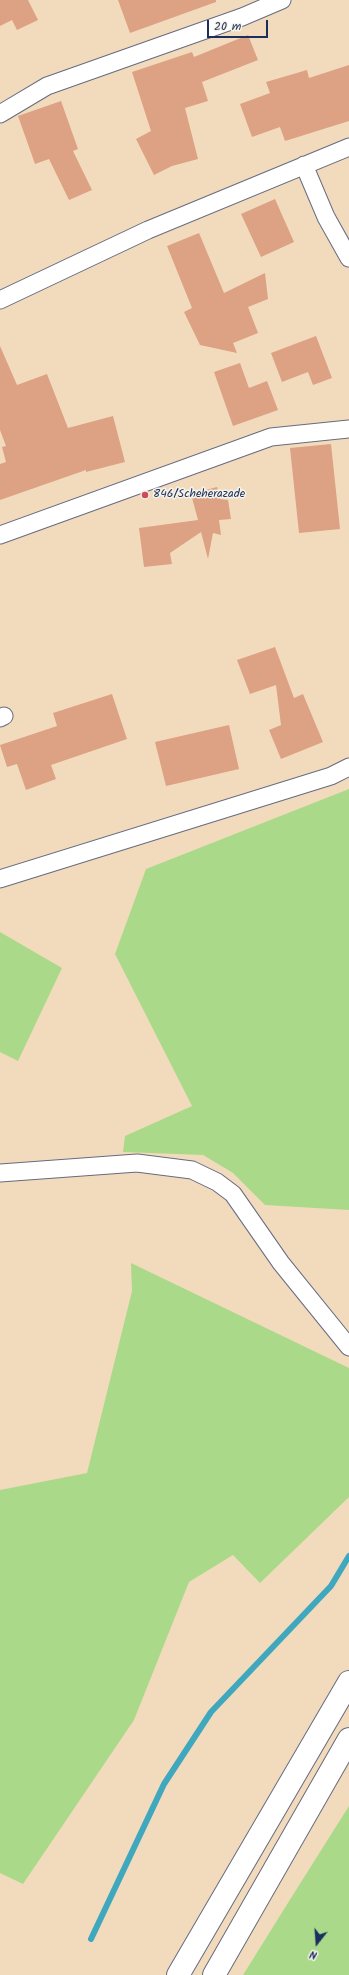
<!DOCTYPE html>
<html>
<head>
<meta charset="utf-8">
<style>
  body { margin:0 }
  #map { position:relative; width:349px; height:1975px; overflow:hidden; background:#f2dbbc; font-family:Kalam,sans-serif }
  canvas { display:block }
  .north { position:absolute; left:297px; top:1923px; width:40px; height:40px; -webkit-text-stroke:3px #f7f3e8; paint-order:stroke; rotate:197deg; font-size:11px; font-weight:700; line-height:16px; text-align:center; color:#1b2f5e }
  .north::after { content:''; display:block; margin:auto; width:14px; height:18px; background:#1b2f5e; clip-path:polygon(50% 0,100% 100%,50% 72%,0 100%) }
  .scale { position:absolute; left:207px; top:20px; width:61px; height:18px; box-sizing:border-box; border:2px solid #1b2f5e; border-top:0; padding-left:5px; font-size:12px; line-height:14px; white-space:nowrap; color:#1b2f5e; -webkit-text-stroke:3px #f7f3e8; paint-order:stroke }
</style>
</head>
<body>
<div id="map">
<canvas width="349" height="1975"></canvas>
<div class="north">N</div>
<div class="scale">20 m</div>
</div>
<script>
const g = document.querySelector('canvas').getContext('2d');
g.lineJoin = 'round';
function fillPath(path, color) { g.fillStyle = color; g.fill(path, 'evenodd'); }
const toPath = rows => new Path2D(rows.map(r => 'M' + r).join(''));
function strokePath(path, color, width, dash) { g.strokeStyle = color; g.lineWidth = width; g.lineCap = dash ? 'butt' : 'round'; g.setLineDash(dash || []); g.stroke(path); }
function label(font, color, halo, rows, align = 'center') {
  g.font = font + ' Kalam,sans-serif'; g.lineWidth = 3; g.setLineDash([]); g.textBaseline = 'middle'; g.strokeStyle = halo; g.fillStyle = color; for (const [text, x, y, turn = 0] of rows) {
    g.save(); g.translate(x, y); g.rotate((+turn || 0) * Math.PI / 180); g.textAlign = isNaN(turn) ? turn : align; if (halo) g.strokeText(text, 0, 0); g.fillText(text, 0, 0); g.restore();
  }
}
fillPath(toPath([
  [349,789,349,1210,265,1205,233,1173,203,1155,123,1152,125,1136,192,1106,115,954,146,869],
  [0,932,62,968,18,1061,0,1052],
  [131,1263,349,1368,349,1497,260,1583,233,1555,189,1582,134,1720,23,1884,0,1873,0,1490,87,1473,132,1291],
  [349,1806,349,1975,243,1975,296,1890]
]), '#aada89');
strokePath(toPath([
  [91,1939,164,1784,211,1712,331,1586,349,1556]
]), '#3fa8bf', 6);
fillPath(toPath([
  [0,0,28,0,38,20,17,30,12,20,0,26],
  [118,0,216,0,216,2,130,33],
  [248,35,258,60,202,82,208,101,185,108,198,159,172,166,154,175,136,139,151,131,132,72,192,52,194,57],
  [349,65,349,121,285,141,280,127,252,137,240,104,270,93,266,82,307,70,309,78],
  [61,101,78,149,73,151,92,190,69,200,49,159,35,164,18,116],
  [275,199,294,242,261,257,241,214],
  [199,233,224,293,265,273,268,299,248,307,258,333,233,343,237,353,200,345,184,312,192,308,167,246],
  [316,336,332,378,313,385,308,372,282,382,271,353],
  [0,346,17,385,47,374,68,428,113,416,125,462,86,472,86,470,0,500,0,464,6,462,2,447,6,446,0,430],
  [240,363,249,388,267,381,278,410,233,426,214,372],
  [331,444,340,529,299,533,290,448],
  [217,487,220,499,228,500,231,519,219,520,221,535,213,533,208,559,201,532,170,553,172,564,144,567,139,528,198,520,191,494],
  [275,647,294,698,303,694,323,742,281,759,269,730,281,725,276,685,250,694,237,660],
  [112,694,127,739,51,765,56,779,26,790,17,764,7,767,0,745,57,726,53,713],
  [229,725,239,769,166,786,155,742]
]), '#dda184');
const street = toPath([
  [0,114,47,86,242,17,282,0],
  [304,165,326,217,349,258],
  [0,300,148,230,349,147],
  [0,535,271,437,349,429],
  [0,718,4,716],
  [0,879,331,776,349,767],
  [0,1173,137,1163,192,1170,217,1182,233,1194,281,1263,349,1347]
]);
const secondary = toPath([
  [178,1975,349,1682],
  [214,1975,349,1739]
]);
strokePath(street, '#666b7f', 19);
strokePath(secondary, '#666b7f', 24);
strokePath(street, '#fff', 17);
strokePath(secondary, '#fff', 22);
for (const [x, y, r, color] of [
  [145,495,4,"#d1495b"]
]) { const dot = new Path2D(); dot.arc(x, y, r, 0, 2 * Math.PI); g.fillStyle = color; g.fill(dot); strokePath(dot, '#f7f3e8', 1.5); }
label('12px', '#1b2f5e', '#f7f3e8', [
  ["846/Scheherazade",153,495]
], 'left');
</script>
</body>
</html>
